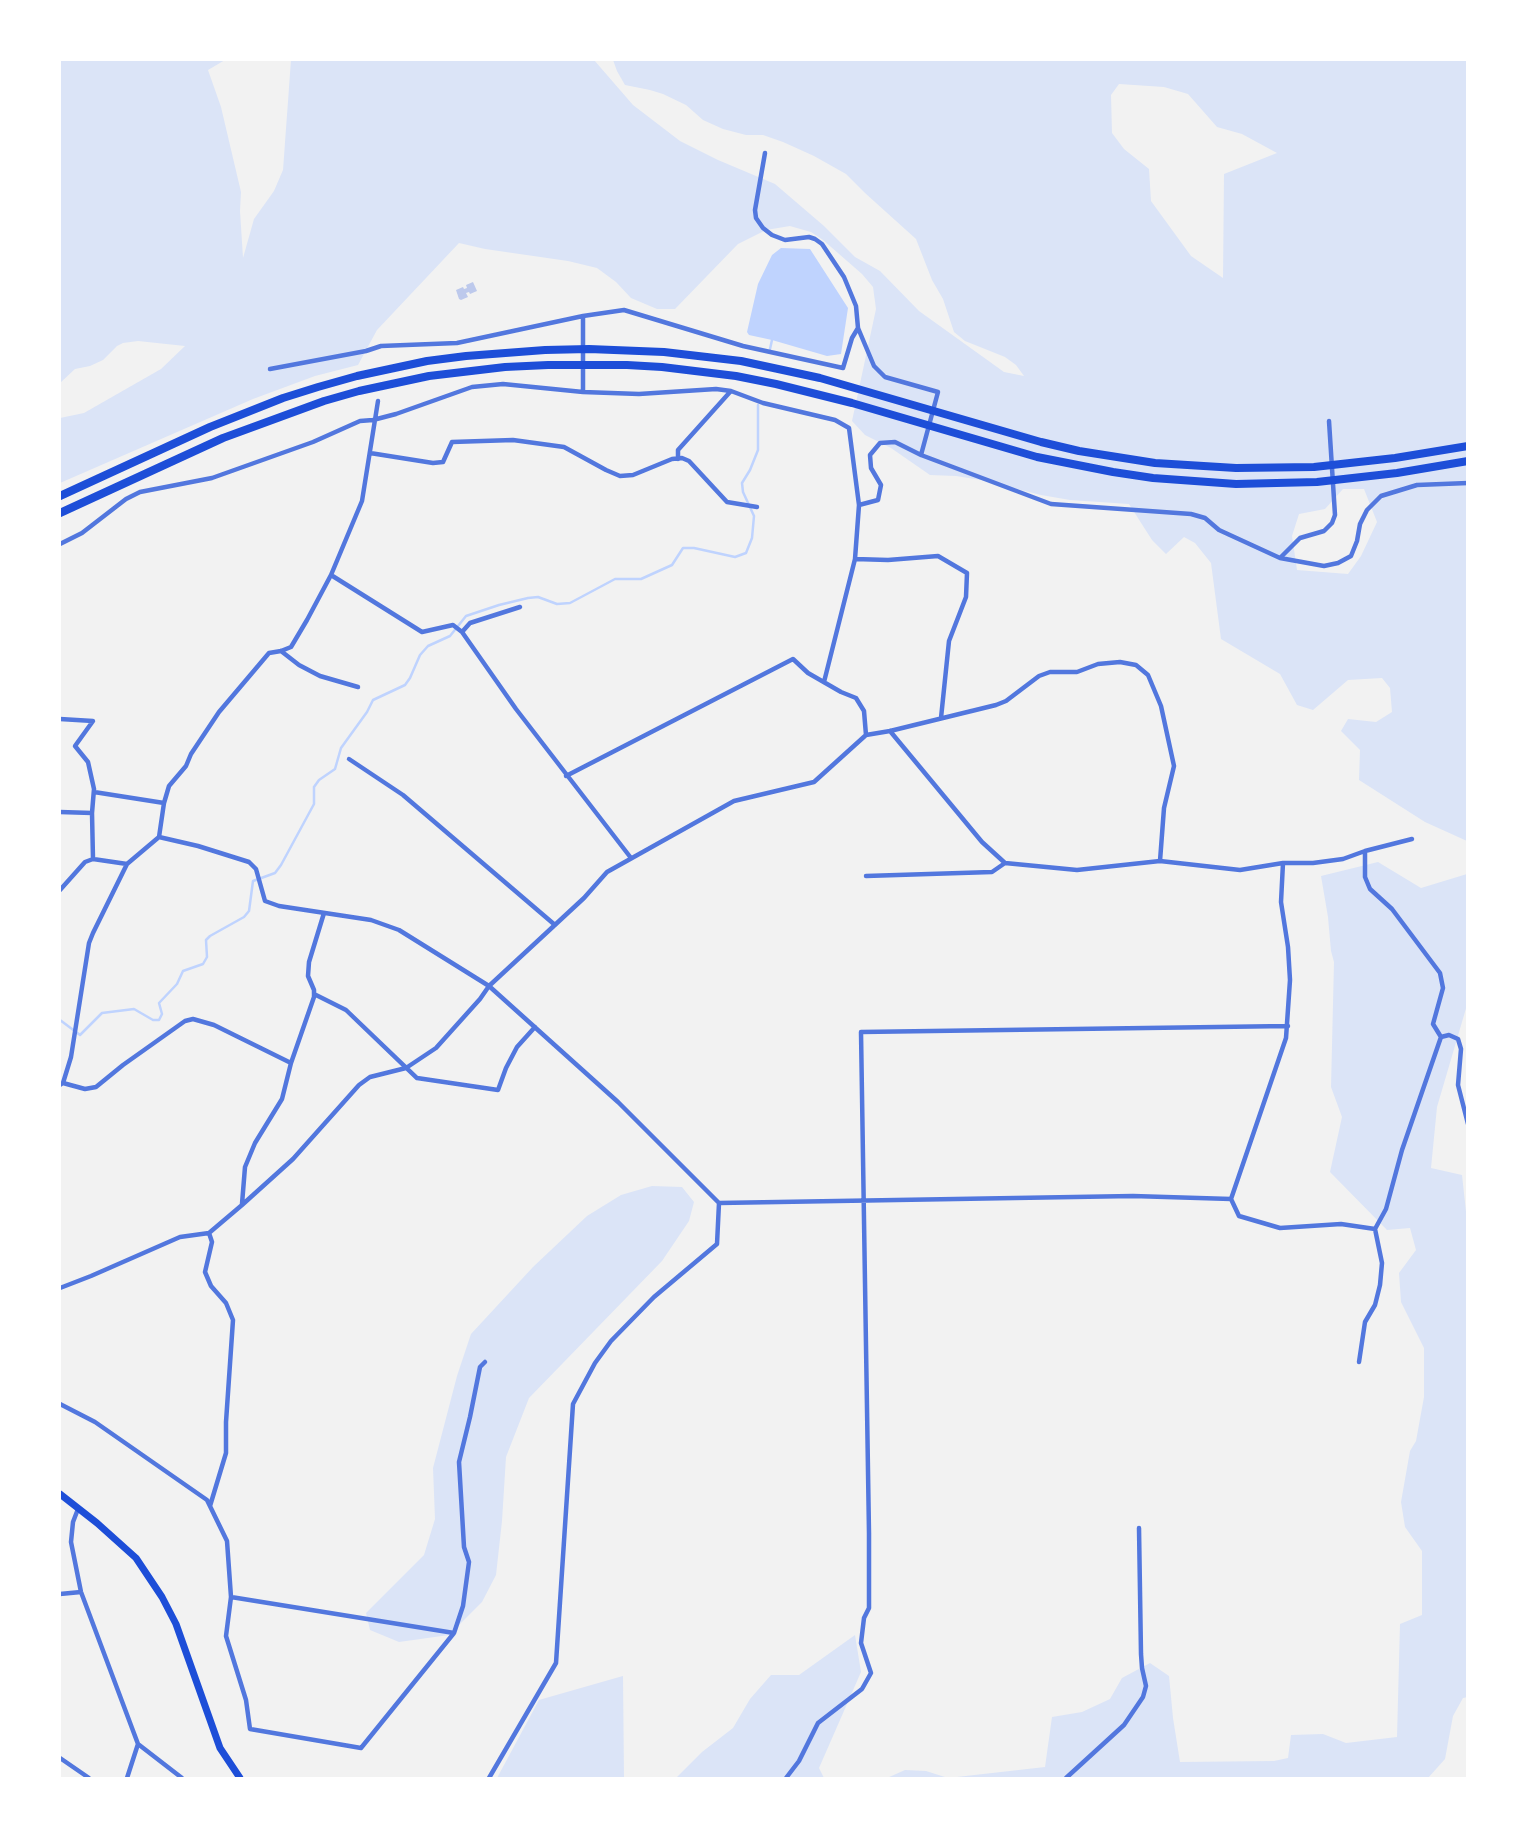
<!DOCTYPE html>
<html>
<head>
<meta charset="utf-8">
<style>
  body { margin:0 }
  #map { position:relative; width:1527px; height:1838px; overflow:hidden; background:#f2f2f2; font-family:Quicksand,sans-serif }
  canvas { display:block }
  .frame { position:absolute; inset:0; border:61px solid #fff; pointer-events:none }
</style>
</head>
<body>
<div id="map">
<canvas width="1527" height="1838"></canvas>
<div class="frame"></div>
</div>
<script>
const g = document.querySelector('canvas').getContext('2d');
g.lineJoin = 'round';
function fillPath(path, color) { g.fillStyle = color; g.fill(path, 'evenodd'); }
const toPath = rows => new Path2D(rows.map(r => 'M' + r).join(''));
function strokePath(path, color, width, dash) { g.strokeStyle = color; g.lineWidth = width; g.lineCap = dash ? 'butt' : 'round'; g.setLineDash(dash || []); g.stroke(path); }
fillPath(toPath([
  [60,60,225,60,208,70,221,107,241,192,240,211,243,258,254,219,274,191,283,170,291,60,594,60,633,105,680,141,718,160,775,184,824,226,855,257,880,271,919,311,1004,372,1024,376,1016,365,1005,357,965,341,954,332,943,299,932,280,916,239,865,193,846,174,814,156,783,142,763,135,746,135,723,129,703,120,686,105,663,94,650,90,625,85,617,71,613,60,1467,60,1467,841,1425,822,1359,780,1360,750,1341,731,1348,719,1376,722,1392,712,1390,688,1382,678,1348,680,1313,710,1297,705,1280,674,1221,639,1211,563,1195,543,1184,537,1166,554,1152,540,1129,504,1070,500,1041,495,981,480,956,476,930,475,891,448,865,435,852,421,876,309,873,287,862,274,823,240,811,232,790,226,766,230,738,244,675,309,657,309,631,298,616,282,597,268,568,261,485,249,459,243,377,330,358,365,315,376,253,399,60,483,60,418,84,413,161,369,185,346,138,341,123,343,117,346,103,360,90,366,75,369,60,383],
  [1119,84,1164,87,1188,94,1217,127,1242,134,1277,153,1224,174,1223,278,1191,256,1151,201,1149,169,1124,149,1112,133,1111,95],
  [1343,489,1364,489,1377,522,1361,556,1348,574,1297,570,1292,536,1299,514,1325,509],
  [1378,862,1421,888,1467,874,1467,1005,1437,1107,1431,1168,1462,1175,1468,1230,1468,1697,1463,1698,1453,1716,1445,1759,1428,1778,861,1778,887,1778,905,1770,926,1771,948,1778,1045,1767,1052,1717,1082,1712,1110,1699,1122,1678,1150,1663,1169,1676,1173,1718,1180,1762,1274,1761,1288,1758,1291,1735,1323,1734,1346,1743,1397,1737,1400,1624,1422,1615,1422,1551,1405,1527,1401,1502,1410,1451,1416,1441,1424,1397,1424,1348,1401,1302,1399,1273,1416,1250,1410,1228,1387,1230,1330,1172,1342,1117,1331,1087,1334,962,1331,951,1328,917,1321,876],
  [652,1186,682,1187,694,1202,689,1221,662,1261,529,1398,506,1457,502,1521,496,1575,482,1602,449,1635,399,1642,370,1630,366,1613,424,1555,435,1519,433,1468,457,1376,471,1334,533,1267,587,1216,621,1195],
  [855,1635,861,1672,819,1768,824,1778,676,1778,702,1752,733,1728,750,1699,771,1675,799,1675],
  [623,1676,624,1778,497,1778,539,1700]
]), '#dbe4f7');
fillPath(toPath([
  [781,248,810,249,848,308,841,354,827,356,772,340,749,335,747,332,758,284,772,255]
]), '#bfd3fe');
strokePath(toPath([
  [770,349,772,340],
  [60,1020,80,1035,102,1013,134,1009,153,1020,159,1020,162,1014,159,1003,177,984,183,971,203,964,207,957,206,940,210,936,244,917,249,911,253,881,275,873,281,865,314,804,314,787,319,780,335,769,341,748,367,712,373,700,405,685,410,678,420,655,428,646,450,636,466,616,499,605,528,598,538,597,557,604,570,603,615,579,641,579,672,565,683,548,694,548,735,557,746,553,752,538,754,516,743,492,742,483,750,470,758,450,758,405]
]), '#bfd3fe', 2.5);
fillPath(toPath([
  [473,282,477,291,470,294,469,292,466,293,468,297,461,300,459,299,456,290,463,287,464,289,467,288,466,285]
]), '#bdc9ec');
strokePath(toPath([
  [765,153,755,210,756,218,763,228,772,235,785,240,809,237,815,239,822,244,844,277,856,306,858,328,874,366,885,377,938,392,921,455],
  [270,369,366,351,381,346,457,343,583,316,624,310,743,346,843,368,852,338,858,328],
  [583,392,583,316],
  [370,453,433,463,443,462,452,442,513,440,564,447,606,470,620,476,633,475,672,459,682,458,689,461,727,502,757,507],
  [678,459,678,450,730,392],
  [859,505,878,500,881,485,871,468,870,455,880,443,895,442,921,455,1051,504,1191,514,1205,518,1219,530,1280,558,1324,566,1338,563,1351,556,1357,541,1360,524,1367,510,1381,496,1417,485,1468,483],
  [60,544,82,533,126,499,140,492,212,478,313,442,360,421,373,420,396,414,472,387,503,384,583,392,639,394,716,389,731,391,763,403,835,420,849,428,859,505,855,559,824,682],
  [1281,557,1300,538,1324,531,1332,523,1335,515,1329,421],
  [855,559,888,560,938,556,967,573,966,597,949,641,941,718],
  [331,575,422,632,453,625,462,632,516,709,631,858],
  [462,632,470,623,520,607],
  [281,651,299,665,320,676,358,687],
  [60,719,93,721,75,746,88,762,94,789,92,813,93,859],
  [890,731,982,842,1005,863,1077,870,1160,861,1240,870,1283,863,1313,863,1343,859,1365,851,1365,877,1370,889,1392,909,1440,973,1443,988,1433,1024,1441,1037,1402,1150,1386,1209,1375,1229,1382,1263,1380,1285,1375,1305,1365,1322,1359,1362],
  [349,759,403,795,555,925],
  [566,776,793,659,808,673,841,692,856,698,864,711,866,735],
  [94,792,164,803],
  [60,812,92,813],
  [159,837,198,846,249,862,256,869,265,901,279,906,371,920,399,930,489,986,618,1102,719,1203,1133,1196,1231,1199],
  [1365,851,1412,839],
  [1283,863,1281,902,1288,947,1290,980,1286,1038,1231,1199,1239,1216,1280,1228,1341,1224,1375,1229],
  [866,876,992,872,1005,863],
  [60,890,85,862,93,859,127,864],
  [314,994,346,1010,417,1078,498,1090,506,1068,517,1047,535,1027],
  [1441,1037,1449,1035,1458,1039,1461,1049,1458,1085,1468,1124],
  [63,1083,85,1089,96,1087,123,1065,185,1021,193,1019,214,1025,291,1063],
  [60,1085,63,1083,71,1057,89,943,93,933,127,864,159,837,164,803,169,786,186,766,191,754,219,712,269,653,281,651,291,647,307,620,331,575,362,501,378,401],
  [242,1204,245,1167,255,1143,282,1099,291,1063,314,997,314,990,308,976,309,962,324,913],
  [209,1233,212,1242,205,1272,211,1286,226,1303,233,1320,226,1422,226,1453,210,1506],
  [60,1288,91,1276,180,1237,209,1233,242,1205,293,1159,359,1085,370,1077,406,1068,436,1048,480,999,489,986,584,898,607,872,734,801,814,782,866,735,890,731,996,705,1006,701,1039,676,1050,672,1077,672,1098,664,1120,662,1136,665,1148,675,1161,706,1174,766,1164,808,1160,861],
  [60,1404,95,1422,207,1500,227,1541,231,1597,226,1636,246,1700,250,1729,361,1748,454,1633,463,1606,469,1562,464,1547,459,1462,470,1417,480,1367,485,1362],
  [78,1509,73,1522,71,1542,81,1592,138,1744,182,1778],
  [60,1594,81,1592],
  [231,1597,454,1633],
  [60,1758,89,1778],
  [127,1778,138,1744],
  [489,1778,556,1663,573,1404,595,1363,611,1341,654,1297,717,1244,719,1203],
  [786,1778,799,1761,818,1723,862,1689,871,1673,861,1643,864,1618,869,1608,869,1533,861,1032,1288,1026],
  [1066,1778,1124,1725,1143,1697,1146,1686,1142,1668,1141,1654,1139,1528]
]), '#5277de', 4.5);
strokePath(toPath([
  [60,1494,97,1523,136,1558,162,1597,176,1624,220,1748,240,1778]
]), '#1d4ed8', 7);
strokePath(toPath([
  [60,496,210,427,283,398,318,387,357,376,427,361,466,356,545,350,589,349,664,352,741,361,820,378,1041,442,1079,451,1155,463,1236,468,1314,467,1395,458,1468,446],
  [60,513,223,438,324,401,359,391,429,376,505,367,548,365,627,365,662,367,736,376,776,384,852,403,1037,457,1113,472,1153,478,1236,484,1317,482,1397,473,1468,461]
]), '#1d4ed8', 8);
</script>
</body>
</html>
